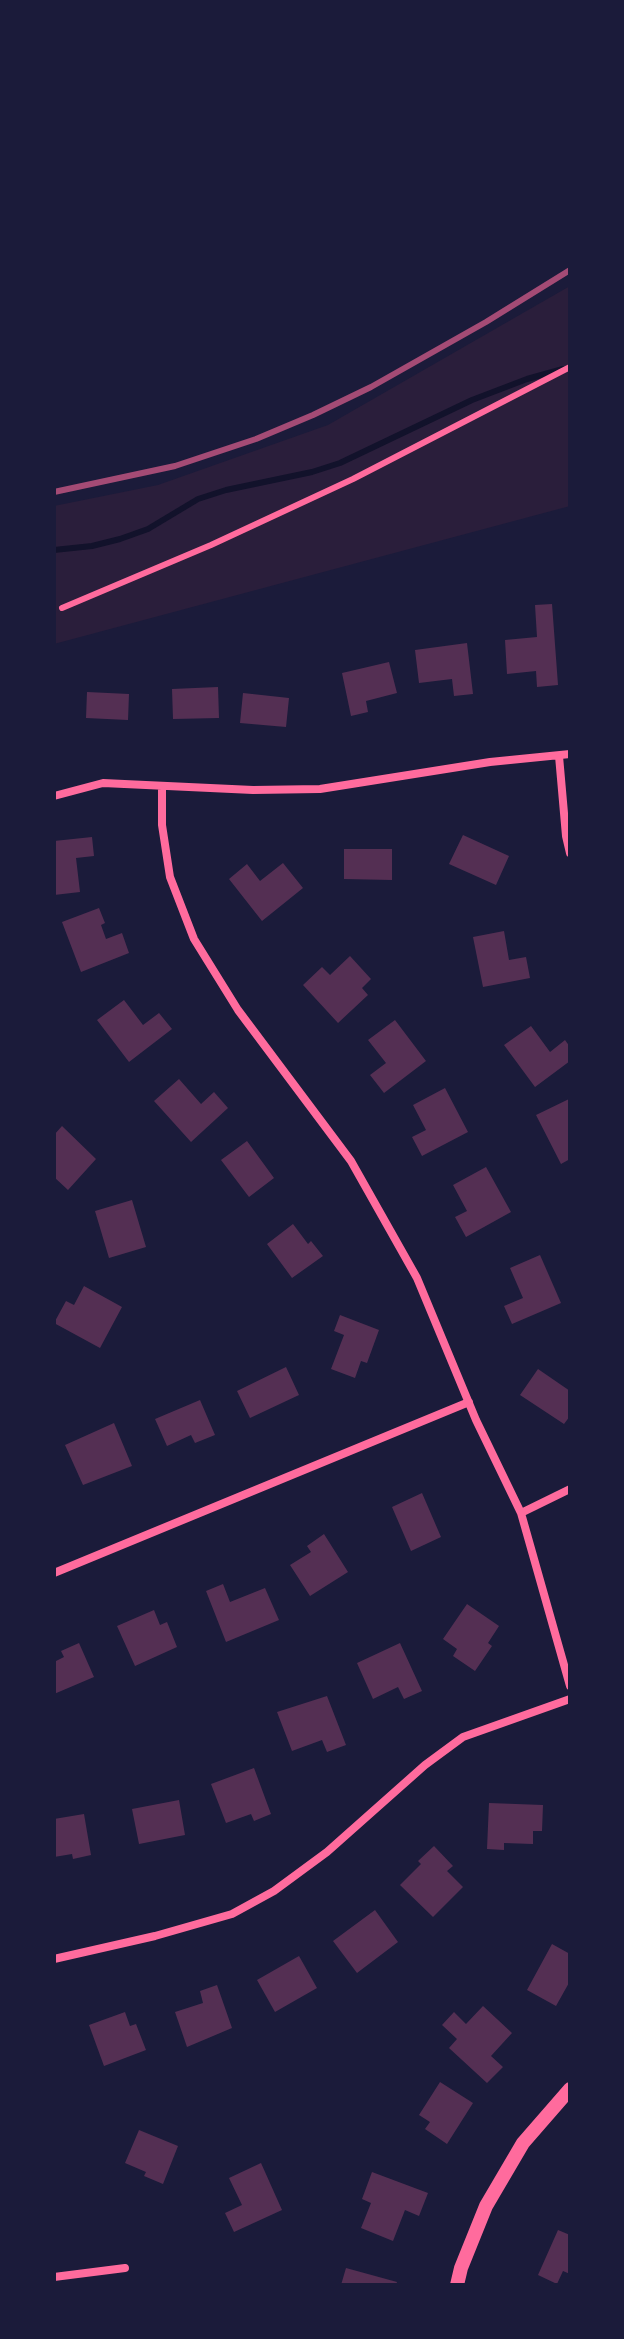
<!DOCTYPE html>
<html>
<head>
<meta charset="utf-8">
<style>
  body { margin:0 }
  #map { position:relative; width:624px; height:2339px; overflow:hidden; background:#1b1b3a; font-family:"Source Sans 3",sans-serif }
  canvas { display:block }
  .frame { position:absolute; inset:0; border:56px solid #1b1b3a; pointer-events:none }
</style>
</head>
<body>
<div id="map">
<canvas width="624" height="2339"></canvas>
<div class="frame"></div>
</div>
<script>
const g = document.querySelector('canvas').getContext('2d');
g.lineJoin = 'round';
function fillPath(path, color) { g.fillStyle = color; g.fill(path, 'evenodd'); }
const toPath = rows => new Path2D(rows.map(r => 'M' + r).join(''));
function strokePath(path, color, width, dash) { g.strokeStyle = color; g.lineWidth = width; g.lineCap = dash ? 'butt' : 'round'; g.setLineDash(dash || []); g.stroke(path); }
fillPath(toPath([
  [570,286,570,506,54,644,54,506,158,485,328,425]
]), '#2a1e3b');
strokePath(toPath([
  [54,550,92,546,120,539,148,529,198,499,226,490,312,472,340,463,472,400,527,379,563,369]
]), '#12122b', 6);
fillPath(toPath([
  [552,604,558,685,537,687,536,671,507,674,505,640,537,637,535,605],
  [467,643,473,694,454,696,452,679,419,683,415,650],
  [389,662,397,693,366,701,368,712,351,716,342,673],
  [218,687,219,718,173,719,172,689],
  [87,692,129,694,128,720,86,718],
  [243,693,289,698,286,727,240,723],
  [463,835,509,856,496,885,449,864],
  [92,837,94,856,76,858,80,892,54,895,54,841],
  [344,849,392,849,392,880,344,879],
  [283,863,303,888,262,921,229,879,247,864,260,881],
  [99,908,105,923,101,925,106,939,122,933,129,953,81,972,62,922],
  [504,931,509,960,526,957,530,978,483,987,473,937],
  [350,956,371,979,362,988,368,995,338,1023,303,985,322,967,330,975],
  [124,1000,143,1025,159,1013,172,1029,129,1062,97,1020],
  [395,1020,426,1061,384,1093,370,1075,386,1063,368,1040],
  [531,1026,550,1052,565,1040,570,1047,570,1061,535,1087,504,1045],
  [179,1079,201,1104,214,1092,228,1108,191,1142,154,1101],
  [445,1088,468,1132,422,1156,412,1137,426,1130,413,1105],
  [569,1099,570,1159,561,1164,536,1115],
  [62,1126,96,1159,68,1190,54,1177,54,1135],
  [247,1141,274,1178,249,1197,221,1160],
  [486,1167,511,1212,466,1237,455,1217,467,1211,453,1185],
  [132,1200,146,1247,109,1258,95,1211],
  [293,1224,308,1244,311,1241,323,1256,292,1278,267,1244],
  [540,1255,561,1303,512,1324,504,1306,523,1298,510,1268],
  [84,1286,122,1307,100,1348,54,1323,66,1301,74,1305],
  [340,1315,379,1330,367,1363,361,1361,355,1378,331,1369,344,1335,334,1331],
  [286,1367,299,1395,250,1418,237,1391],
  [538,1369,570,1391,570,1416,564,1424,520,1395],
  [200,1400,215,1435,195,1443,191,1435,167,1446,155,1419],
  [114,1423,132,1466,83,1485,65,1445],
  [422,1493,441,1537,411,1551,392,1507],
  [324,1534,348,1572,310,1596,290,1565,311,1552,307,1546],
  [223,1584,230,1602,265,1588,279,1620,226,1642,206,1591],
  [467,1604,499,1626,488,1643,492,1646,475,1671,453,1656,457,1649,443,1639],
  [154,1610,160,1625,167,1622,177,1647,135,1666,117,1626],
  [79,1643,94,1677,54,1694,54,1662,64,1657,61,1651],
  [400,1643,422,1691,404,1699,398,1687,373,1699,357,1663],
  [327,1696,346,1745,327,1752,322,1740,292,1751,277,1712],
  [254,1768,271,1814,254,1821,251,1814,226,1823,211,1784],
  [179,1800,185,1835,139,1844,132,1809],
  [489,1803,543,1805,542,1831,533,1831,533,1844,504,1843,504,1850,487,1849],
  [84,1814,91,1855,73,1859,72,1854,54,1857,54,1819],
  [434,1846,453,1866,447,1871,463,1887,433,1917,400,1885,421,1864,418,1861],
  [375,1910,398,1942,357,1973,333,1941],
  [552,1944,570,1954,570,1981,556,2006,527,1990],
  [299,1956,317,1988,275,2012,257,1980],
  [217,1985,232,2028,187,2047,175,2012,203,2003,200,1991],
  [483,2006,512,2033,491,2056,503,2067,487,2083,449,2048,457,2039,442,2025,454,2012,466,2024],
  [125,2012,130,2026,136,2024,146,2050,104,2066,89,2025],
  [440,2082,473,2103,447,2144,425,2129,430,2122,419,2115],
  [139,2130,178,2146,163,2184,144,2176,146,2172,125,2163],
  [261,2163,282,2210,234,2232,225,2213,242,2205,229,2178],
  [372,2172,428,2193,419,2216,405,2210,393,2241,361,2228,371,2203,362,2199],
  [558,2230,570,2235,570,2274,563,2271,557,2284,538,2275],
  [346,2268,397,2282,396,2285,341,2285]
]), '#542f53');
strokePath(toPath([
  [62,608,211,545,353,479,570,367]
]), '#ff6b9d', 6);
strokePath(toPath([
  [559,756,566,836,570,853],
  [162,786,162,825,170,877,194,939,238,1010,351,1161,417,1278,476,1420,521,1513,570,1686],
  [54,796,103,783,253,790,320,789,490,762,570,754],
  [521,1513,570,1489],
  [54,1573,469,1402],
  [54,1959,155,1936,232,1914,274,1891,327,1852,425,1765,463,1737,570,1699],
  [54,2277,125,2268]
]), '#ff6b9d', 8);
strokePath(toPath([
  [457,2285,461,2268,486,2206,523,2143,570,2089]
]), '#ff6b9d', 14);
strokePath(toPath([
  [54,492,175,466,256,439,313,415,371,387,486,322,570,270]
]), '#a44b75', 6);
</script>
</body>
</html>
